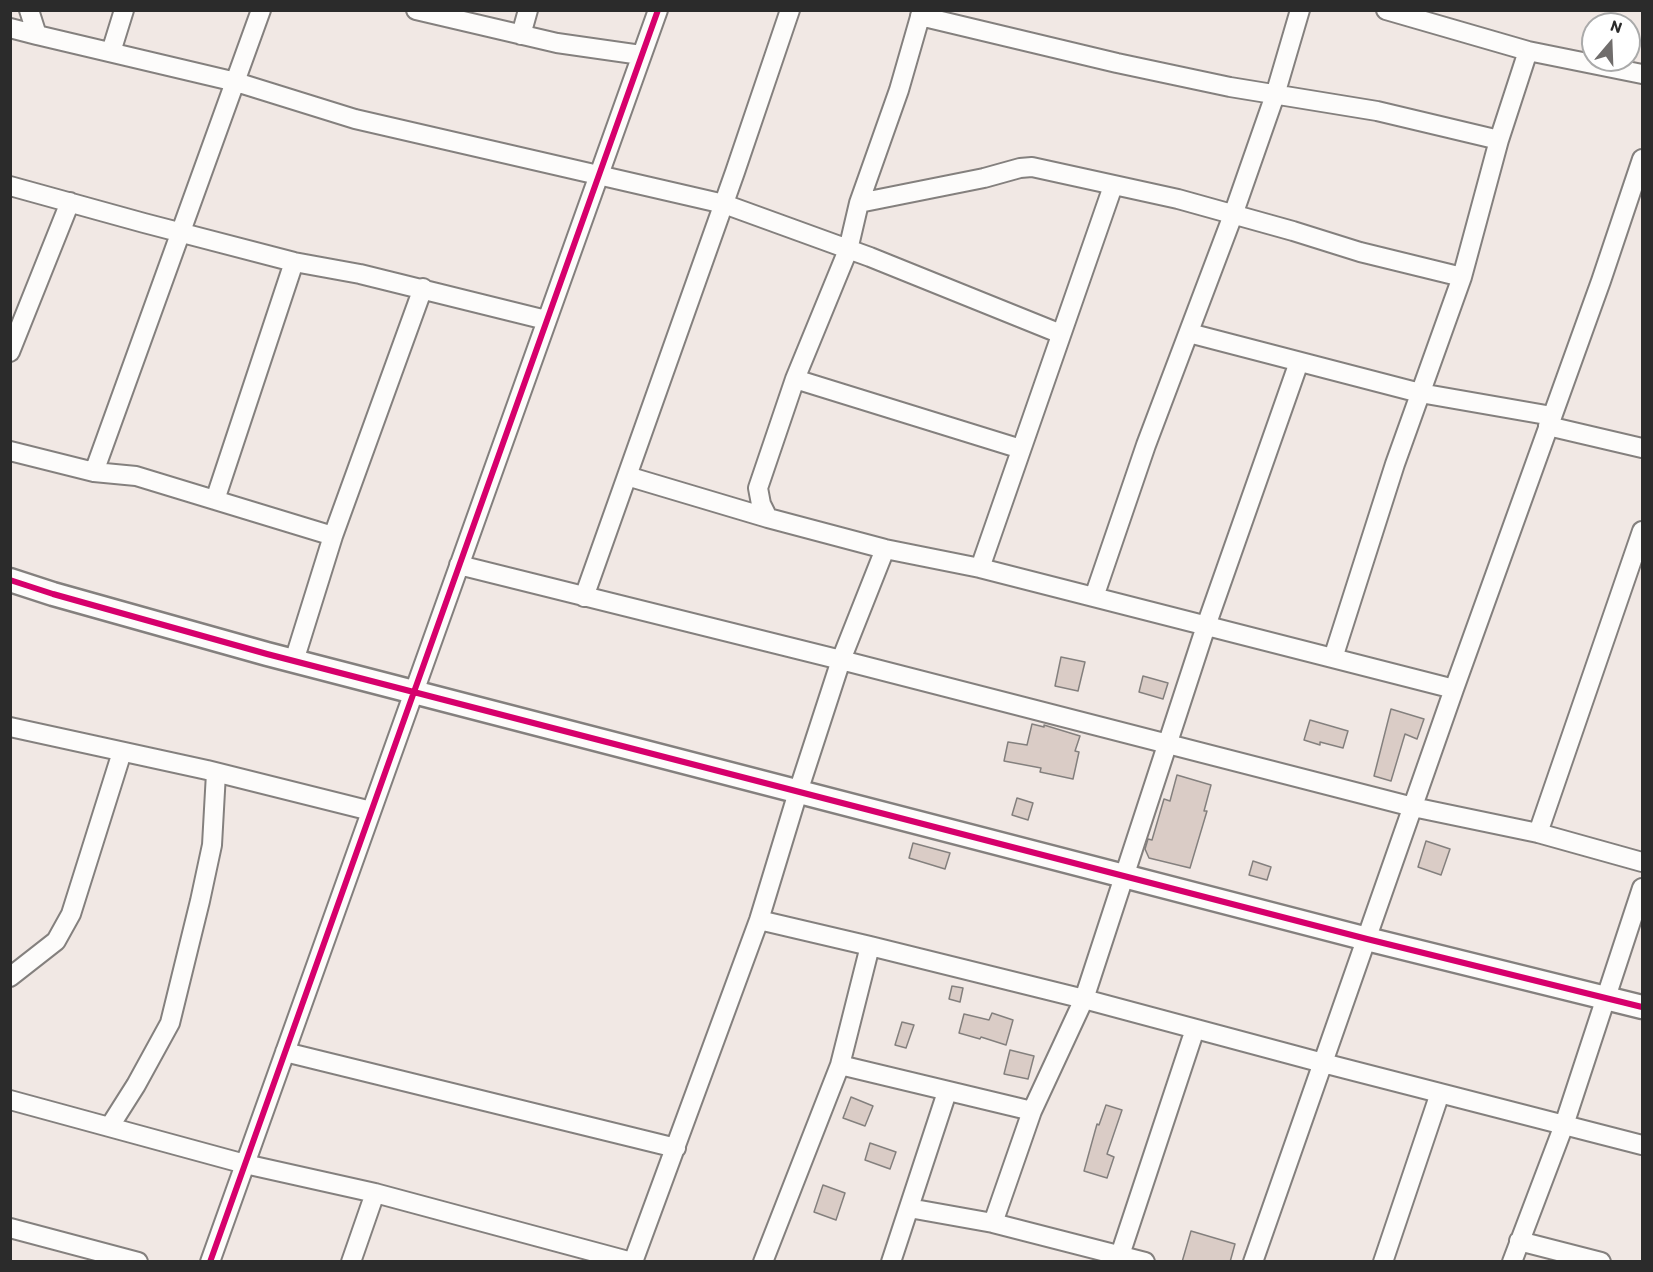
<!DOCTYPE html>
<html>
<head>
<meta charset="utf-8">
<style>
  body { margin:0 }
  #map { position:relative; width:1653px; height:1272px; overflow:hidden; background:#f1e8e4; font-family:Itim,sans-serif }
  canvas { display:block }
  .frame { position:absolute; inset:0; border:12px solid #2b2b2b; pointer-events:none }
  .north { position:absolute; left:1581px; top:12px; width:60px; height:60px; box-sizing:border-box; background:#fff; border:2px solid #aaa; border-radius:50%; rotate:19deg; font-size:16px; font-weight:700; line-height:24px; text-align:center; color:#2b2b2b }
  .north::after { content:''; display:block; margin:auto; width:21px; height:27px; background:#706d6c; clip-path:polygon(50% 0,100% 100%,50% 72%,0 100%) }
</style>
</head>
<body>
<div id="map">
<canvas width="1653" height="1272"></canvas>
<div class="frame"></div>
<div class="north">N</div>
</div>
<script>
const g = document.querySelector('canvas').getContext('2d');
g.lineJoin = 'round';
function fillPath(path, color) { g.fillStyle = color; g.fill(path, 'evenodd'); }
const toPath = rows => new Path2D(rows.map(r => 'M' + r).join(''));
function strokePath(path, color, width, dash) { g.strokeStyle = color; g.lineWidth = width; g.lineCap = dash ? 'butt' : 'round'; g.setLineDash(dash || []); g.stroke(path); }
const building = toPath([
  [1061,657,1085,662,1078,691,1055,686,1061,657],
  [1143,676,1168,683,1163,699,1139,692,1143,676],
  [1391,709,1424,719,1417,739,1405,734,1391,781,1374,776,1391,709],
  [1310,720,1348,731,1343,748,1320,742,1320,745,1304,740,1310,720],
  [1032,724,1044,727,1044,725,1080,736,1075,751,1079,752,1073,779,1040,772,1041,768,1004,761,1008,742,1027,745,1032,724],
  [1177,775,1211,785,1204,811,1207,811,1190,868,1149,858,1145,849,1148,839,1152,840,1164,799,1170,801,1177,775],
  [1017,798,1033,803,1028,820,1012,815,1017,798],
  [1426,841,1450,849,1441,875,1418,867,1426,841],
  [913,843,950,853,945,869,909,858,913,843],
  [1253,861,1271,867,1267,880,1249,875,1253,861],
  [952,986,963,988,960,1002,949,999,952,986],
  [992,1013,1013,1020,1006,1045,981,1037,980,1039,959,1033,964,1014,989,1020,992,1013],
  [902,1022,914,1025,906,1048,895,1045,902,1022],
  [1010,1050,1034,1056,1028,1079,1004,1074,1010,1050],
  [851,1097,873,1106,865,1126,843,1118,851,1097],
  [1106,1105,1122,1110,1107,1154,1114,1157,1107,1178,1084,1171,1097,1124,1099,1125,1106,1105],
  [870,1143,896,1152,890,1169,865,1160,870,1143],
  [823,1185,845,1193,836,1220,814,1212,823,1185],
  [1191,1231,1235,1244,1230,1262,1182,1262,1191,1231]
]);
fillPath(building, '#daccc6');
strokePath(building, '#84807e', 1.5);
const minor = toPath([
  [416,10,557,43,641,55],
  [1386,10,1528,51,1642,74],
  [920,16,1117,63,1230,87,1377,111,1499,140],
  [10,28,37,35,29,10],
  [37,35,236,82,355,119,724,204,870,257,1061,334],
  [521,35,528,10],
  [111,52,124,10],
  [10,186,144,223,294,262,360,274,546,320],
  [859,203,984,178,1020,168,1032,167,1178,199,1293,231,1360,252,1462,277],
  [1189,333,1420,393,1552,416],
  [10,352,70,202],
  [795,379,1021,449],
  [1548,426,1642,448],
  [10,451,94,472,136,476,333,536],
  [94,472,261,10],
  [627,476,768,518,885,549,980,568,1454,689],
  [215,500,294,262],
  [768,518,761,504,758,488,795,379,848,250,859,203,899,90,922,10],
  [459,565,841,660,1413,807,1538,833,1642,862],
  [980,568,1113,186],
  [584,597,735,172,790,10],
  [1094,597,1146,445,1233,215,1275,95,1300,10],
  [1333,658,1395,464,1462,277,1499,140,1528,51],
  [294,661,333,536,423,288],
  [10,727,207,770,371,811],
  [1538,833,1642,531],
  [759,920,870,946,1084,999,1323,1063,1642,1145],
  [10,977,56,941,71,914,122,752],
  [285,1052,676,1148],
  [840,1065,1032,1111],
  [10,1100,245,1164,375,1193,632,1262],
  [110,1126,136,1085,170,1023,200,901,212,845,216,773],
  [909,1208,993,1223,1145,1262],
  [993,1223,1032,1111,1084,999,1206,626,1299,362],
  [10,1228,138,1262],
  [1519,1241,1601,1262],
  [1120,1255,1195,1029],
  [210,1262,658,10],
  [351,1262,375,1193],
  [633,1262,759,920,798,792,841,660,885,549],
  [763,1262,840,1065,870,946],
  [891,1262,947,1092],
  [1253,1262,1454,689,1601,281,1642,159],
  [1383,1262,1440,1093],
  [1512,1262,1564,1125,1642,888]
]);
const tertiary = toPath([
  [10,580,53,594,267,654,1367,939,1642,1007]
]);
strokePath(minor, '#84807e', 22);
strokePath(tertiary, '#84807e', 27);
strokePath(minor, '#fdfcfb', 18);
strokePath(tertiary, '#fdfcfb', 22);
strokePath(toPath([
  [10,580,53,594,267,654,1367,939,1642,1007],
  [210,1262,658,10]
]), '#d6006c', 6);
</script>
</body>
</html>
